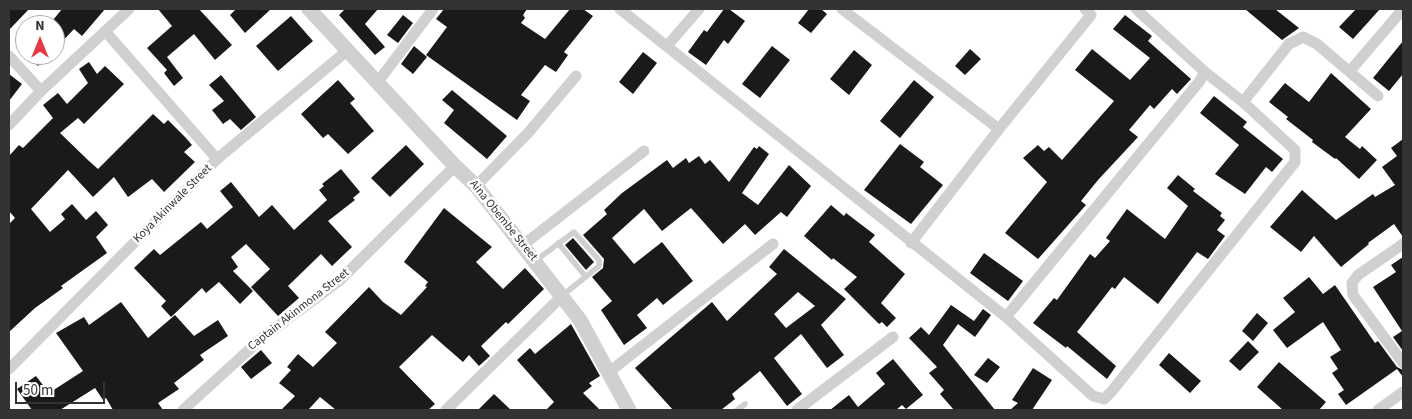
<!DOCTYPE html>
<html>
<head>
<meta charset="utf-8">
<style>
  body { margin:0 }
  #map { position:relative; width:1412px; height:419px; overflow:hidden; background:#fff; font-family:"Source Sans 3",sans-serif }
  canvas { display:block }
  .frame { position:absolute; inset:0; border:10px solid #333; pointer-events:none }
  .north { position:absolute; left:15px; top:15px; width:50px; height:50px; box-sizing:border-box; background:#fff; border:1px solid #adadad; border-radius:50%; rotate:0deg; font-size:14px; font-weight:700; line-height:20px; text-align:center; color:#333 }
  .north::after { content:''; display:block; margin:auto; width:18px; height:22px; background:#e63946; clip-path:polygon(50% 0,100% 100%,50% 72%,0 100%) }
  .scale { position:absolute; left:15px; top:382px; width:90px; height:22px; box-sizing:border-box; border:2px solid #333; border-top:0; padding-left:6px; font-size:15px; line-height:18px; white-space:nowrap; color:#333; -webkit-text-stroke:4px #fff; paint-order:stroke }
</style>
</head>
<body>
<div id="map">
<canvas width="1412" height="419"></canvas>
<div class="frame"></div>
<div class="north">N</div>
<div class="scale">50 m</div>
</div>
<script>
const g = document.querySelector('canvas').getContext('2d');
g.lineJoin = 'round';
function fillPath(path, color) { g.fillStyle = color; g.fill(path, 'evenodd'); }
const toPath = rows => new Path2D(rows.map(r => 'M' + r).join(''));
function strokePath(path, color, width, dash) { g.strokeStyle = color; g.lineWidth = width; g.lineCap = dash ? 'butt' : 'round'; g.setLineDash(dash || []); g.stroke(path); }
function label(font, color, halo, rows, align = 'center') {
  g.font = font + ' "Source Sans 3",sans-serif'; g.lineWidth = 5; g.setLineDash([]); g.textBaseline = 'middle'; g.strokeStyle = halo; g.fillStyle = color; for (const [text, x, y, turn = 0] of rows) {
    g.save(); g.translate(x, y); g.rotate((+turn || 0) * Math.PI / 180); g.textAlign = isNaN(turn) ? turn : align; if (halo) g.strokeText(text, 0, 0); g.fillText(text, 0, 0); g.restore();
  }
}
fillPath(toPath([
  [9,9,29,9,9,30],
  [62,9,105,9,82,36,74,29,55,49,55,25,49,25],
  [158,9,199,9,232,45,215,60,194,34,167,57,183,78,174,86,164,73,167,70,147,48,172,26],
  [236,9,271,9,245,33,230,15],
  [345,9,378,9,365,24,385,47,375,55,339,15],
  [444,9,527,9,523,15,525,18,521,23,545,39,570,9,583,9,593,16,564,52,568,55,556,72,545,65,521,95,530,101,517,120,426,55,447,27,436,19],
  [724,9,729,9,745,21,728,44,724,40,706,65,688,52,704,30,707,32],
  [809,9,821,9,827,14,811,33,798,23],
  [1245,9,1275,9,1299,28,1282,40],
  [1356,9,1380,9,1353,39,1339,27],
  [403,15,413,23,398,43,387,35],
  [1125,15,1152,36,1148,41,1191,79,1177,94,1172,89,1154,109,1150,105,1129,130,1138,137,1098,180,1081,201,1086,205,1038,259,1005,233,1047,182,1023,158,1038,145,1044,151,1049,147,1062,160,1114,101,1075,70,1092,49,1130,80,1150,58,1113,29],
  [291,16,313,41,278,71,256,46],
  [1403,41,1403,74,1389,91,1373,78],
  [414,46,427,57,413,74,401,64],
  [772,46,790,60,760,98,742,84],
  [970,49,981,59,965,75,955,66],
  [854,50,872,65,849,95,830,79],
  [643,52,657,63,633,94,619,82],
  [26,55,49,55,38,66],
  [89,62,97,74,105,66,124,84,84,124,78,118,60,133,89,161,98,169,153,114,164,124,168,120,185,137,192,145,184,152,195,162,164,192,152,179,128,197,114,177,93,197,68,170,31,209,50,232,65,219,61,214,72,204,86,220,96,211,108,225,96,237,107,253,61,286,63,288,35,308,9,332,9,224,15,218,9,211,9,156,19,145,23,148,53,118,43,105,58,93,67,104,88,83,79,69],
  [1331,73,1371,109,1345,137,1360,149,1362,146,1377,160,1359,179,1336,158,1335,159,1312,142,1313,140,1286,119,1288,117,1269,102,1285,83,1309,102],
  [9,74,22,84,9,101],
  [221,75,256,117,241,130,230,119,223,124,212,110,224,101,209,85],
  [338,80,355,99,350,103,374,131,348,154,328,134,323,138,301,114],
  [914,80,934,97,900,138,880,121],
  [452,90,507,136,487,159,444,123,454,110,442,100],
  [1214,96,1247,122,1243,127,1283,159,1272,172,1266,167,1245,194,1215,174,1239,145,1200,113],
  [1403,139,1403,237,1394,224,1368,243,1369,244,1341,267,1314,236,1301,252,1270,227,1302,190,1336,220,1373,194,1375,197,1395,185,1382,167,1397,156,1391,148],
  [900,144,924,162,920,167,943,185,911,224,864,190],
  [406,145,424,164,390,197,371,178],
  [759,146,769,154,742,193,758,205,789,165,811,186,787,217,781,212,755,235,745,224,723,244,691,208,662,231,644,209,612,238,634,264,662,242,693,281,663,305,657,298,637,315,647,328,624,345,601,310,612,301,592,277,603,268,604,259,583,235,607,214,604,210,622,193,667,160,673,168,686,158,689,163,699,156,705,164,710,160,729,182,754,147,757,149],
  [341,169,360,192,353,198,355,200,328,221,352,247,332,266,321,254,288,286,299,298,278,316,251,287,270,269,246,244,231,257,238,267,233,271,253,291,240,304,219,282,206,293,202,288,171,317,161,306,166,301,134,268,154,249,160,255,201,222,207,229,233,207,220,191,231,182,259,217,272,205,294,230,327,200,319,190,324,186,322,184],
  [1178,175,1195,189,1193,191,1222,213,1220,216,1225,220,1217,230,1225,236,1208,259,1197,252,1158,304,1124,277,1115,289,1112,287,1077,332,1116,366,1107,379,1067,346,1066,348,1033,323,1054,298,1057,300,1090,254,1095,258,1110,241,1106,238,1127,209,1165,239,1188,206,1167,188],
  [831,205,844,216,846,213,875,235,869,242,905,274,881,303,896,318,887,327,882,322,879,324,844,289,857,277,833,258,832,260,804,236],
  [444,208,492,247,476,262,503,289,525,268,544,289,508,324,506,322,481,346,490,356,479,366,469,355,463,362,432,335,399,367,435,404,428,410,336,410,320,397,308,410,281,410,295,396,279,383,291,370,287,367,298,354,313,367,337,343,325,332,369,287,383,302,401,315,427,287,425,286,428,282,404,262],
  [573,238,594,262,586,270,565,245],
  [784,249,846,299,821,325,844,355,827,368,801,334,774,358,802,394,787,406,760,371,732,394,735,399,721,410,673,410,635,368,712,302,727,321,777,274,769,267],
  [798,292,815,306,786,328,774,314],
  [984,253,1023,281,1008,301,970,273],
  [1403,257,1403,351,1393,337,1402,331,1373,287,1396,272,1391,265],
  [1309,277,1323,294,1335,285,1375,343,1378,341,1397,367,1403,370,1403,377,1397,369,1346,405,1338,394,1344,390,1332,373,1338,369,1330,357,1341,350,1323,322,1287,348,1273,330,1295,312,1283,298],
  [121,302,148,338,175,315,194,336,218,320,228,336,200,355,204,360,174,383,179,389,158,403,163,410,113,410,106,398,103,400,95,388,60,410,32,410,17,389,36,376,49,393,83,371,56,333,84,317,89,325],
  [951,305,974,321,983,309,991,315,975,337,958,324,943,345,995,410,954,410,940,394,944,390,929,373,937,367,909,338,921,327,929,335],
  [1257,313,1268,323,1253,341,1242,331],
  [571,324,600,376,589,383,592,386,583,393,600,410,546,410,554,402,517,360,530,348,535,354],
  [1248,341,1259,352,1240,371,1229,361],
  [261,350,272,363,251,379,241,367],
  [1169,353,1201,381,1190,393,1159,365],
  [988,358,1000,367,987,383,974,375],
  [893,359,923,395,906,409,902,405,896,410,830,410,849,395,858,407,885,384,876,373],
  [1279,362,1326,402,1319,410,1283,410,1257,387],
  [1033,368,1052,380,1032,410,1010,410,1018,403,1012,400],
  [494,394,511,410,478,410]
]), '#1a1a1a');
strokePath(toPath([
  [558,243,586,277],
  [535,261,574,232,599,260,599,266,563,295],
  [737,410,745,404]
]), '#d0d0d0', 5.5);
strokePath(toPath([
  [620,9,1006,317,1199,82,1205,72,1136,9],
  [842,9,999,129],
  [105,31,217,159],
  [667,46,699,9],
  [9,56,41,91],
  [1350,71,1403,9],
  [377,83,433,9],
  [1243,102,1289,44,1303,37,1317,44,1378,96],
  [9,125,41,91,129,9],
  [476,186,528,133,576,76],
  [911,243,999,129,1091,15,1085,9],
  [1403,244,1358,275,1352,283,1353,295,1403,363],
  [523,245,644,151],
  [1006,317,1093,396,1104,399,1112,391,1295,162,1295,150,1243,102,1205,72],
  [9,369,217,159,348,50],
  [609,372,773,244],
  [183,410,262,338,340,280,455,166],
  [446,410,563,295],
  [797,410,893,337],
  [1378,410,1403,392]
]), '#d0d0d0', 11);
strokePath(toPath([
  [309,9,455,166,476,186,580,320,629,410]
]), '#d0d0d0', 15);
label('12px', '#333', '#fff', [
  ["Koya Akinwale Street",173,204,-45],
  ["Aina Obembe Street",503,221,51],
  ["Captain Akinmona Street",299,310,-38]
]);
</script>
</body>
</html>
